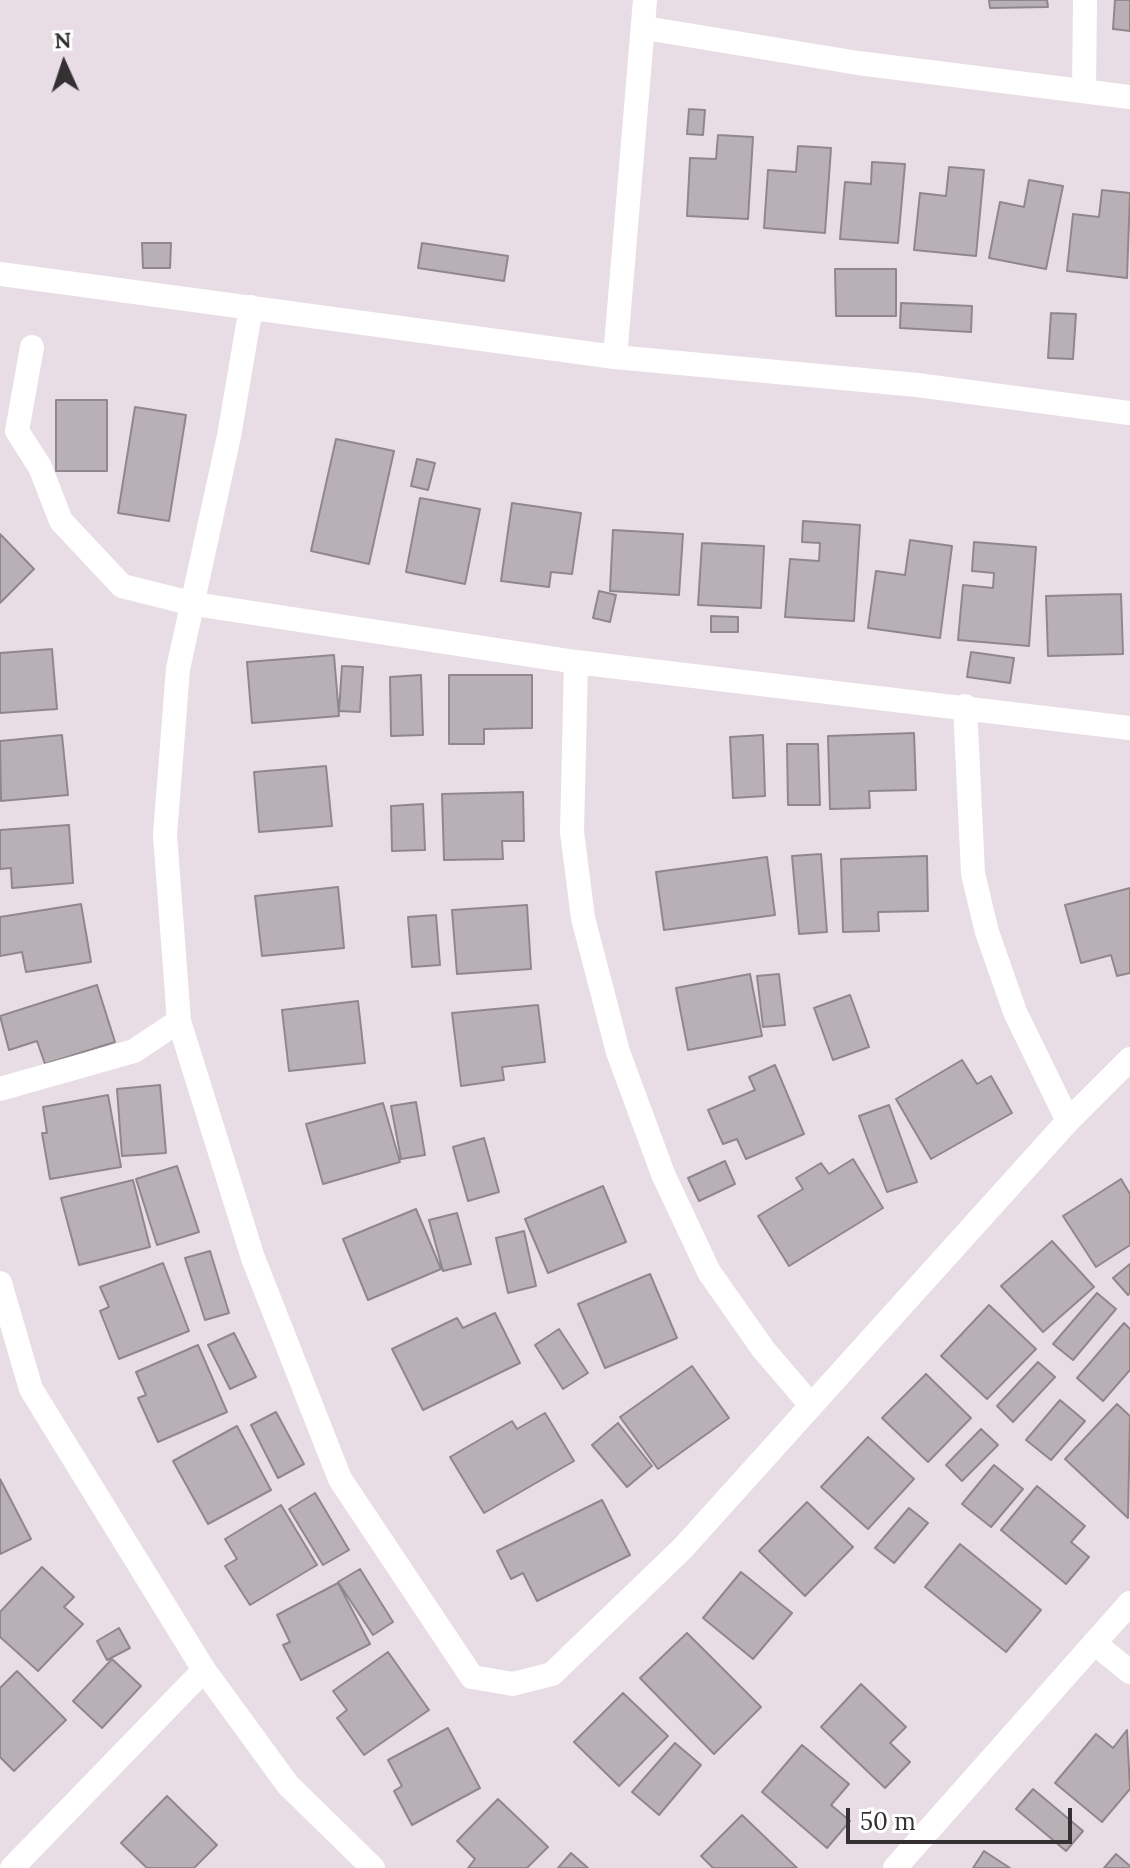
<!DOCTYPE html>
<html>
<head>
<meta charset="utf-8">
<style>
  body { margin:0 }
  #map { position:relative; width:1130px; height:1868px; overflow:hidden; background:#e8dde4; font-family:Lora,serif }
  canvas { display:block }
  .north { position:absolute; left:24px; top:24px; width:80px; height:80px; -webkit-text-stroke:6px #fff; paint-order:stroke; rotate:357deg; font-size:22px; font-weight:700; line-height:32px; text-align:center; color:#353133 }
  .north::after { content:''; display:block; margin:auto; width:28px; height:36px; background:#353133; clip-path:polygon(50% 0,100% 100%,50% 72%,0 100%) }
  .scale { position:absolute; left:846px; top:1808px; width:226px; height:36px; box-sizing:border-box; border:4px solid #353133; border-top:0; padding-left:10px; font-size:24px; line-height:28px; white-space:nowrap; color:#353133; -webkit-text-stroke:6px #fff; paint-order:stroke }
</style>
</head>
<body>
<div id="map">
<canvas width="1130" height="1868"></canvas>
<div class="north">N</div>
<div class="scale">50 m</div>
</div>
<script>
const g = document.querySelector('canvas').getContext('2d');
g.lineJoin = 'round';
function fillPath(path, color) { g.fillStyle = color; g.fill(path, 'evenodd'); }
const toPath = rows => new Path2D(rows.map(r => 'M' + r).join(''));
function strokePath(path, color, width, dash) { g.strokeStyle = color; g.lineWidth = width; g.lineCap = dash ? 'butt' : 'round'; g.setLineDash(dash || []); g.stroke(path); }
const building = toPath([
  [989,0,1047,0,1048,7,990,8,989,0],
  [1115,0,1130,0,1130,31,1113,29,1115,0],
  [689,109,705,110,703,135,687,134,689,109],
  [718,135,753,137,748,219,687,216,690,158,716,159,718,135],
  [798,146,831,148,825,233,764,228,768,170,796,172,798,146],
  [872,162,905,164,898,243,840,239,845,182,871,184,872,162],
  [949,167,984,170,976,256,914,250,920,193,946,196,949,167],
  [1029,180,1063,186,1046,269,989,258,1000,202,1024,207,1029,180],
  [1102,190,1130,193,1127,278,1067,271,1073,214,1099,217,1102,190],
  [142,243,171,243,170,268,143,268,142,243],
  [422,243,508,256,504,281,418,268,422,243],
  [835,269,896,269,896,316,836,316,835,269],
  [901,303,972,306,971,332,900,328,901,303],
  [1051,313,1076,314,1073,359,1048,358,1051,313],
  [56,400,107,400,107,471,56,471,56,400],
  [135,407,186,415,169,521,118,513,135,407],
  [336,439,394,451,369,564,311,551,336,439],
  [417,459,435,463,428,490,411,486,417,459],
  [420,498,480,509,465,584,406,572,420,498],
  [512,503,581,513,572,574,551,572,549,587,501,581,512,503],
  [803,521,860,525,854,621,785,617,790,559,819,561,820,543,802,542,803,521],
  [613,530,683,534,679,595,610,591,613,530],
  [0,534,34,569,0,603,0,534],
  [910,540,952,546,940,638,868,628,876,571,905,575,910,540],
  [974,542,1036,547,1029,646,958,640,963,585,993,588,994,573,972,571,974,542],
  [702,543,764,546,761,608,698,605,702,543],
  [599,591,616,595,610,622,593,618,599,591],
  [1121,594,1123,654,1048,656,1046,596,1121,594],
  [711,616,738,617,738,632,711,632,711,616],
  [52,649,57,709,0,713,0,653,52,649],
  [971,652,1014,658,1010,683,967,677,971,652],
  [334,655,339,716,252,723,247,662,334,655],
  [342,666,363,667,360,712,339,711,342,666],
  [421,675,423,735,391,736,390,677,421,675],
  [449,675,532,675,532,728,484,729,484,744,449,744,449,675],
  [914,733,916,790,869,791,870,808,830,809,828,736,914,733],
  [62,735,68,795,1,801,0,741,62,735],
  [763,735,765,796,733,798,730,737,763,735],
  [787,744,818,744,820,805,788,805,787,744],
  [326,766,332,826,259,832,254,772,326,766],
  [523,792,524,841,502,841,503,859,444,860,442,794,523,792],
  [423,804,425,850,392,851,391,806,423,804],
  [69,825,73,883,12,888,11,868,0,869,0,830,69,825],
  [821,854,827,932,799,934,792,856,821,854],
  [927,856,928,911,878,912,879,931,843,932,841,859,927,856],
  [767,857,775,915,664,930,656,872,767,857],
  [338,887,344,948,262,956,255,896,338,887],
  [1130,888,1130,973,1117,976,1111,955,1081,963,1065,905,1130,888],
  [81,904,91,962,26,972,22,952,0,956,0,917,81,904],
  [527,905,531,969,457,974,452,910,527,905],
  [436,915,440,965,412,967,408,917,436,915],
  [750,974,762,1036,688,1050,676,988,750,974],
  [779,974,785,1025,763,1027,757,976,779,974],
  [97,985,115,1042,45,1064,37,1041,9,1050,0,1016,97,985],
  [850,995,869,1047,833,1060,814,1008,850,995],
  [358,1001,365,1063,289,1071,282,1010,358,1001],
  [538,1005,545,1062,502,1067,504,1080,461,1086,452,1013,538,1005],
  [962,1060,977,1084,991,1076,1012,1113,931,1159,896,1099,962,1060],
  [775,1065,804,1134,746,1159,737,1139,723,1144,708,1110,755,1090,749,1077,775,1065],
  [160,1085,166,1153,122,1156,117,1089,160,1085],
  [108,1095,121,1167,50,1179,42,1133,47,1133,43,1107,108,1095],
  [416,1102,425,1155,401,1159,391,1106,416,1102],
  [383,1103,400,1162,323,1184,306,1124,383,1103],
  [889,1105,917,1182,887,1192,859,1116,889,1105],
  [484,1138,499,1192,468,1201,453,1147,484,1138],
  [853,1159,883,1208,789,1266,758,1216,803,1189,796,1178,821,1163,829,1174,853,1159],
  [725,1161,735,1184,699,1201,688,1178,725,1161],
  [177,1166,199,1232,157,1245,136,1179,177,1166],
  [1121,1179,1130,1194,1130,1245,1096,1267,1063,1216,1121,1179],
  [133,1180,150,1247,79,1265,61,1198,133,1180],
  [603,1186,626,1242,548,1273,525,1219,603,1186],
  [416,1209,441,1269,368,1300,343,1239,416,1209],
  [457,1213,471,1264,443,1271,429,1220,457,1213],
  [524,1231,536,1286,508,1293,496,1238,524,1231],
  [1052,1241,1094,1287,1043,1332,1001,1286,1052,1241],
  [210,1251,229,1313,205,1320,185,1258,210,1251],
  [163,1263,189,1331,119,1359,100,1311,109,1307,100,1287,163,1263],
  [1130,1264,1130,1293,1128,1295,1113,1278,1130,1264],
  [650,1274,677,1338,605,1368,578,1304,650,1274],
  [1097,1293,1116,1309,1073,1360,1053,1344,1097,1293],
  [989,1305,1036,1349,987,1399,941,1356,989,1305],
  [495,1313,520,1363,423,1410,392,1349,457,1318,463,1328,495,1313],
  [1124,1323,1130,1329,1130,1370,1103,1401,1077,1378,1124,1323],
  [559,1329,588,1373,563,1389,535,1345,559,1329],
  [234,1333,256,1377,230,1389,208,1345,234,1333],
  [198,1345,227,1412,158,1442,138,1398,146,1395,136,1372,198,1345],
  [1038,1362,1055,1377,1013,1422,997,1406,1038,1362],
  [692,1366,729,1418,658,1469,620,1417,692,1366],
  [926,1374,971,1418,928,1462,882,1418,926,1374],
  [1060,1400,1085,1421,1051,1460,1026,1440,1060,1400],
  [1117,1404,1130,1416,1128,1518,1065,1459,1117,1404],
  [276,1412,304,1464,278,1478,251,1425,276,1412],
  [545,1413,574,1461,484,1513,450,1457,512,1421,517,1429,545,1413],
  [618,1423,652,1466,627,1487,592,1445,618,1423],
  [237,1426,271,1490,208,1524,173,1461,237,1426],
  [981,1429,998,1445,962,1481,946,1465,981,1429],
  [868,1437,914,1479,868,1529,821,1487,868,1437],
  [994,1465,1023,1489,991,1527,962,1504,994,1465],
  [0,1479,31,1539,0,1554,0,1479],
  [1037,1486,1085,1526,1071,1542,1089,1557,1066,1584,1001,1530,1037,1486],
  [315,1493,349,1550,323,1565,289,1509,315,1493],
  [602,1500,630,1555,537,1601,523,1573,511,1579,497,1551,602,1500],
  [807,1502,853,1547,805,1596,759,1551,807,1502],
  [281,1505,317,1565,250,1605,225,1566,237,1559,225,1539,281,1505],
  [909,1508,928,1523,894,1563,875,1548,909,1508],
  [960,1544,1041,1610,1006,1652,925,1587,960,1544],
  [42,1567,74,1597,64,1607,83,1624,38,1671,0,1637,0,1612,42,1567],
  [360,1569,393,1622,373,1635,338,1582,360,1569],
  [741,1572,792,1613,753,1659,703,1618,741,1572],
  [338,1583,370,1644,301,1680,283,1645,290,1642,277,1615,338,1583],
  [119,1628,130,1648,107,1660,97,1641,119,1628],
  [687,1633,761,1707,714,1754,640,1678,687,1633],
  [388,1652,429,1710,364,1755,337,1718,347,1710,333,1691,388,1652],
  [112,1659,141,1686,102,1728,73,1701,112,1659],
  [17,1671,66,1720,14,1771,0,1757,0,1688,17,1671],
  [861,1684,906,1727,890,1743,910,1762,885,1788,821,1727,861,1684],
  [623,1693,668,1736,619,1786,574,1742,623,1693],
  [448,1728,480,1788,412,1825,394,1791,402,1786,388,1760,448,1728],
  [1127,1730,1130,1789,1102,1822,1055,1783,1096,1734,1113,1748,1127,1730],
  [675,1743,701,1765,659,1815,632,1792,675,1743],
  [802,1745,849,1784,831,1805,850,1821,827,1848,762,1792,802,1745],
  [1033,1789,1083,1831,1066,1851,1016,1809,1033,1789],
  [167,1796,217,1845,194,1868,147,1868,121,1843,167,1796],
  [498,1799,548,1847,527,1868,468,1868,475,1859,457,1841,498,1799],
  [742,1815,797,1868,713,1868,701,1856,742,1815],
  [984,1851,1010,1868,973,1868,984,1851],
  [571,1853,588,1868,558,1868,571,1853],
  [1116,1854,1130,1866,1130,1868,1104,1868,1116,1854]
]);
fillPath(building, '#b9b0b6');
strokePath(building, '#90878e', 2);
strokePath(toPath([
  [645,28,858,63,1130,97],
  [1084,90,1085,0],
  [0,274,615,357,917,385,1130,413],
  [251,307,229,436,178,669,165,835,179,1021,253,1258,340,1479,472,1677,513,1684,552,1674,682,1549,1068,1121,1130,1059],
  [32,347,17,431,40,467,61,521,122,586,194,604,576,662,1130,728],
  [615,357,645,0],
  [576,662,572,832,583,918,618,1052,663,1174,709,1272,763,1349,810,1404],
  [965,706,973,874,987,932,1015,1012,1068,1121],
  [0,1089,134,1051,179,1021],
  [0,1283,31,1389,204,1670,288,1785,373,1868],
  [1094,1643,1130,1672],
  [12,1868,204,1670],
  [895,1868,1130,1603]
]), '#fff', 24);
</script>
</body>
</html>
